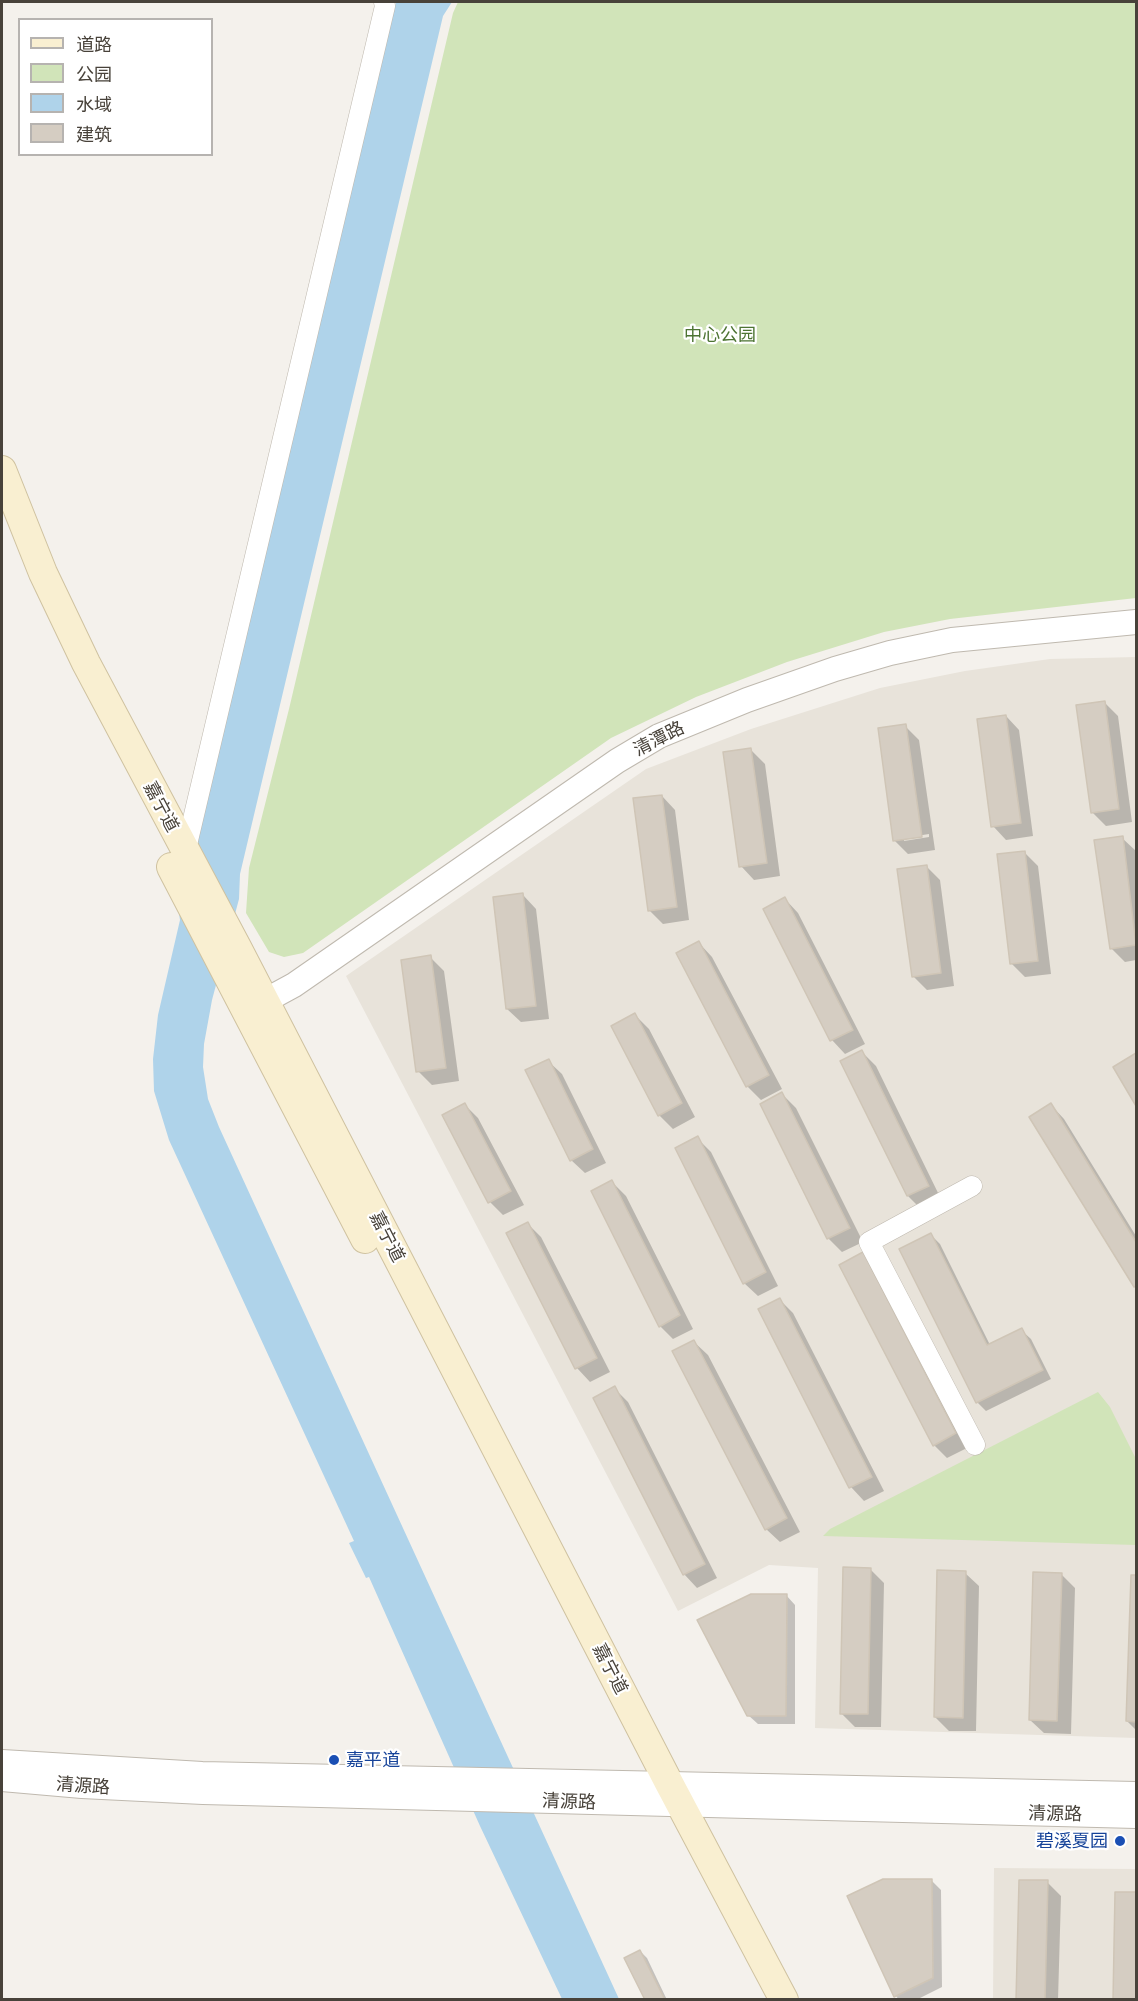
<!DOCTYPE html>
<html>
<head>
<meta charset="utf-8">
<style>
  body { margin:0 }
  #map { position:relative; width:1138px; height:2001px; overflow:hidden; background:#f4f1ec; font-family:"Public Sans","Noto Sans SC",sans-serif }
  canvas { display:block }
  .frame { position:absolute; inset:0; border:3px solid #48423a; pointer-events:none }
  .legend { position:absolute; left:18px; top:18px; width:195px; height:138px; box-sizing:border-box; background:#fff; border:2px solid #b6b3b0; margin:0; padding:8px 10px; list-style:none; font-size:18px; color:#48423a }
  .legend li { display:flex; align-items:center; gap:12px; height:30px }
  .legend b { width:30px; border:2px solid #b6b3b0 }
</style>
</head>
<body>
<div id="map">
<canvas width="1138" height="2001"></canvas>
<div class="frame"></div>
<ul class="legend">
<li><b style="height:8px;background:#f9efd1"></b>道路</li>
<li><b style="height:16px;background:#d1e4b9"></b>公园</li>
<li><b style="height:16px;background:#afd3ea"></b>水域</li>
<li><b style="height:16px;background:#d5cdc2"></b>建筑</li>
</ul>
</div>
<script>
const g = document.querySelector('canvas').getContext('2d');
g.lineJoin = 'round';
function fillPath(path, color) { g.fillStyle = color; g.fill(path, 'evenodd'); }
const toPath = rows => new Path2D(rows.map(r => 'M' + r).join(''));
function strokePath(path, color, width, dash) { g.strokeStyle = color; g.lineWidth = width; g.lineCap = dash ? 'butt' : 'round'; g.setLineDash(dash || []); g.stroke(path); }
function label(font, color, halo, rows, align = 'center') {
  g.font = font + ' "Public Sans","Noto Sans SC",sans-serif'; g.lineWidth = 4.5; g.setLineDash([]); g.textBaseline = 'middle'; g.strokeStyle = halo; g.fillStyle = color; for (const [text, x, y, turn = 0] of rows) {
    g.save(); g.translate(x, y); g.rotate((+turn || 0) * Math.PI / 180); g.textAlign = isNaN(turn) ? turn : align; if (halo) g.strokeText(text, 0, 0); g.fillText(text, 0, 0); g.restore();
  }
}
fillPath(toPath([
  [1136,657,1136,1738,815,1728,818,1568,769,1565,678,1611,346,976,646,769,751,729,880,688,965,671,1050,659],
  [994,1868,1136,1869,1136,1999,993,2000]
]), '#e8e3da');
fillPath(toPath([
  [458,2,1136,2,1136,598,950,619,884,632,787,662,696,697,611,738,303,953,284,957,269,952,246,913,249,868,289,709,453,13],
  [1098,1392,1110,1407,1136,1459,1136,1545,823,1536,830,1529]
]), '#d1e4b9');
fillPath(toPath([
  [396,2,452,2,443,16,240,874,239,899,212,1000,204,1044,203,1067,208,1099,219,1127,619,1999,562,1999,480,1826,369,1577,366,1578,349,1543,354,1541,169,1140,154,1091,153,1059,158,1015,180,920,178,907,203,813]
]), '#afd3ea');
fillPath(toPath([
  [1104,702,1118,716,1132,822,1106,826,1092,812],
  [1006,716,1019,730,1033,836,1006,840,993,826],
  [905,726,919,740,935,850,908,854,894,840],
  [929,834,929,837,904,841,904,838],
  [751,750,765,764,780,876,754,880,741,866],
  [662,796,675,810,689,920,663,924,649,910],
  [1122,838,1136,851,1136,960,1125,962,1111,948],
  [1024,852,1038,866,1051,974,1025,977,1011,963],
  [926,866,940,880,954,986,927,990,913,976],
  [523,895,536,909,549,1019,521,1022,507,1009],
  [785,899,798,913,865,1044,845,1054,832,1040],
  [699,943,712,957,782,1089,761,1100,747,1086,678,954],
  [430,957,444,971,459,1081,432,1085,418,1071],
  [635,1015,649,1029,695,1117,673,1129,659,1115],
  [862,1052,876,1066,941,1199,921,1209,908,1196],
  [1136,1055,1136,1103,1115,1067],
  [548,1061,562,1074,606,1163,585,1173,571,1160],
  [782,1094,796,1108,863,1242,842,1252,828,1238],
  [465,1105,478,1118,524,1205,503,1215,490,1202],
  [1051,1105,1064,1119,1136,1236,1136,1288,1031,1118],
  [697,1138,711,1152,778,1286,758,1296,744,1283],
  [612,1182,626,1196,693,1329,673,1339,660,1326],
  [527,1223,541,1237,610,1372,590,1382,577,1368,508,1234],
  [931,1235,940,1244,990,1345,1021,1330,1031,1339,1051,1379,986,1411,977,1402],
  [863,1254,877,1268,969,1447,947,1458,934,1445],
  [780,1300,793,1313,884,1491,864,1501,851,1487,760,1310],
  [694,1342,708,1355,800,1532,780,1542,766,1529],
  [614,1388,628,1402,717,1578,697,1588,684,1574],
  [870,1569,884,1583,881,1727,855,1727,841,1713],
  [965,1573,979,1586,976,1731,949,1731,935,1717],
  [1061,1574,1075,1588,1071,1734,1044,1733,1030,1720],
  [1133,1577,1136,1577,1136,1730,1127,1721],
  [786,1595,795,1605,795,1724,758,1724,748,1715],
  [932,1881,941,1890,942,1987,916,2000,899,2000,896,1996],
  [1047,1882,1061,1896,1058,2000,1017,2000],
  [1116,1893,1136,1893,1136,2000,1114,2000],
  [640,1951,647,1958,667,2000,647,2000]
]), '#0003');
const building = toPath([
  [1105,701,1119,809,1091,813,1076,705,1105,701],
  [1006,715,1021,823,991,827,977,719,1006,715],
  [906,724,922,837,893,841,878,728,906,724],
  [751,748,767,863,739,867,723,752,751,748],
  [662,795,677,907,648,911,633,798,662,795],
  [1123,836,1136,945,1110,949,1094,840,1123,836],
  [1025,851,1038,961,1010,964,997,854,1025,851],
  [927,865,941,973,912,977,897,869,927,865],
  [523,893,536,1006,506,1009,493,897,523,893],
  [785,897,853,1030,830,1041,763,909,785,897],
  [699,941,769,1075,746,1087,676,953,699,941],
  [431,955,446,1068,416,1072,401,960,431,955],
  [635,1013,682,1103,658,1116,611,1026,635,1013],
  [862,1050,929,1186,907,1196,840,1061,862,1050],
  [1136,1053,1136,1106,1113,1067,1136,1053],
  [549,1059,593,1149,570,1161,525,1070,549,1059],
  [782,1092,850,1228,827,1239,760,1104,782,1092],
  [465,1103,511,1191,488,1203,442,1115,465,1103],
  [1051,1103,1136,1242,1136,1286,1134,1287,1029,1117,1051,1103],
  [698,1136,766,1272,743,1284,675,1148,698,1136],
  [612,1180,680,1315,659,1327,591,1191,612,1180],
  [528,1222,597,1358,575,1369,506,1233,528,1222],
  [931,1233,987,1345,1022,1328,1043,1370,976,1403,899,1249,931,1233],
  [863,1252,956,1433,933,1446,839,1265,863,1252],
  [780,1298,872,1477,849,1488,758,1309,780,1298],
  [694,1340,787,1518,765,1530,672,1351,694,1340],
  [615,1386,705,1564,683,1575,593,1398,615,1386],
  [843,1567,871,1568,868,1714,840,1714,843,1567],
  [937,1570,966,1571,963,1718,934,1717,937,1570],
  [1033,1572,1062,1573,1057,1721,1029,1720,1033,1572],
  [1131,1575,1136,1575,1136,1722,1126,1721,1131,1575],
  [751,1594,787,1594,786,1716,747,1716,697,1620,751,1594],
  [883,1879,932,1879,933,1978,894,1997,847,1896,883,1879],
  [1019,1880,1048,1880,1045,2000,1016,2000,1019,1880],
  [1115,1892,1136,1892,1136,2000,1113,2000,1115,1892],
  [640,1950,665,2000,645,2000,624,1958,640,1950]
]);
fillPath(building, '#d5cdc2');
strokePath(building, '#cfc5b6', 1.5);
const minor = toPath([
  [185,853,385,6,384,2],
  [972,1186,869,1242,975,1445]
]);
const tertiary = toPath([
  [248,1010,294,985,617,761,659,736,747,700,835,669,890,653,952,640,1136,622],
  [2,1762,202,1774,1136,1794],
  [2,1779,82,1786,203,1792,1136,1816]
]);
const secondary = toPath([
  [2,470,43,573,86,663,238,949,669,1783,784,2000],
  [171,867,365,1239]
]);
strokePath(minor, '#bfb9af', 21);
strokePath(tertiary, '#bfb9af', 26);
strokePath(secondary, '#cfc2a0', 30);
strokePath(minor, '#fff', 20);
strokePath(tertiary, '#fff', 24);
strokePath(secondary, '#f9efd1', 28);
for (const [x, y, r, color] of [
  [334,1760,6,"#1a4fb4"],
  [1120,1841,6,"#1a4fb4"]
]) { const dot = new Path2D(); dot.arc(x, y, r, 0, 2 * Math.PI); g.fillStyle = color; g.fill(dot); strokePath(dot, '#fff', 2); }
label('18px', '#4d7433', '#fff', [
  ["中心公园",720,335]
]);
label('18px', '#48423a', '#fff', [
  ["清潭路",659,739,-27],
  ["嘉宁道",161,807,62],
  ["嘉宁道",387,1237,63],
  ["嘉宁道",610,1669,63],
  ["清源路",83,1786,4],
  ["清源路",569,1802,2],
  ["清源路",1055,1814,1]
]);
label('18px', '#164399', '#fff', [
  ["嘉平道",346,1760],
  ["碧溪夏园",1108,1841,"right"]
], 'left');
</script>
</body>
</html>
